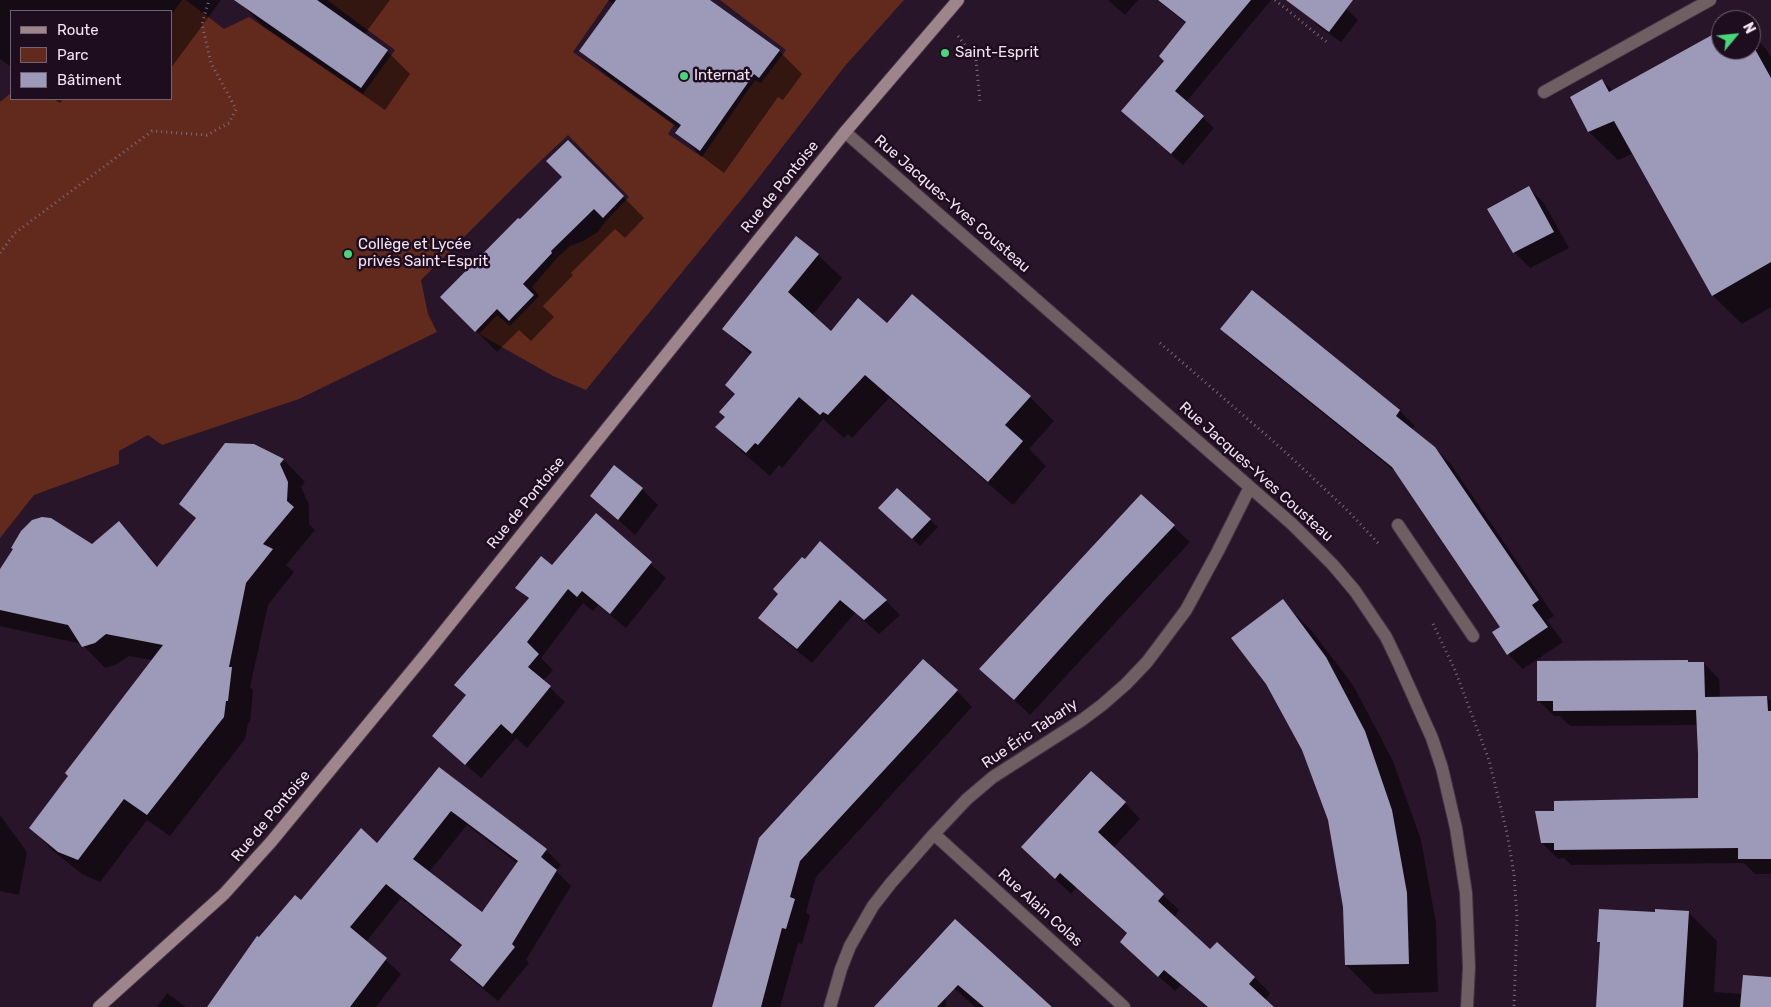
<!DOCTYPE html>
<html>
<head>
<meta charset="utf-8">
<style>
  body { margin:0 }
  #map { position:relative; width:1771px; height:1007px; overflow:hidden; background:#281529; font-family:Rubik,sans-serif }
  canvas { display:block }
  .legend { position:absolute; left:10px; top:10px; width:162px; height:90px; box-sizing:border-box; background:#1e0c1f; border:1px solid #736273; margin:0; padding:6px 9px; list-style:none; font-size:15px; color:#f2e4f2 }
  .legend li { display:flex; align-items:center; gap:10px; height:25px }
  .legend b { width:25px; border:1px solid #736273 }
  .north { position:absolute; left:1711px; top:10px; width:50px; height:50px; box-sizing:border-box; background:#1e0c1f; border:1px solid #736273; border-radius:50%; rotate:62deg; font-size:14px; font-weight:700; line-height:20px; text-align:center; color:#f2e4f2 }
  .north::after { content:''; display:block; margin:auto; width:18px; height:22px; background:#47d779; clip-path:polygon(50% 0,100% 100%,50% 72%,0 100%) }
</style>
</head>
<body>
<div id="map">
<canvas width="1771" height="1007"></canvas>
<ul class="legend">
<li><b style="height:6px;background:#9e858c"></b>Route</li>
<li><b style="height:14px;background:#612a1d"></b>Parc</li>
<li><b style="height:14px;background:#9d9ab9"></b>Bâtiment</li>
</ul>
<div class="north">N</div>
</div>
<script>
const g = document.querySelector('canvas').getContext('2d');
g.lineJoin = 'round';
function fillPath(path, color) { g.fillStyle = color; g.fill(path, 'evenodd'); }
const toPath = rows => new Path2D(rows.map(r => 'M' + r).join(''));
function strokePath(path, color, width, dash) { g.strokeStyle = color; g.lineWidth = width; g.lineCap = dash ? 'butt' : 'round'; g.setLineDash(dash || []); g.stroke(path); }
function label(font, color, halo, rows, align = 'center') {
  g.font = font + ' Rubik,sans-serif'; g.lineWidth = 5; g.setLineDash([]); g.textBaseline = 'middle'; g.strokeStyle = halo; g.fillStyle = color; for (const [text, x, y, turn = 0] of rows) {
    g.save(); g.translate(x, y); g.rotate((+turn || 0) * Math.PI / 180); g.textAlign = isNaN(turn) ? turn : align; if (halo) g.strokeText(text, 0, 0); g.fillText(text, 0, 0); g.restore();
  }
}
fillPath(toPath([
  [182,0,186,0,224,29,249,17,363,94,395,50,327,0,609,0,573,52,674,125,668,134,702,157,755,80,761,83,786,50,720,0,904,0,845,66,750,189,586,390,553,376,479,334,497,315,510,326,539,296,532,287,557,258,570,246,583,241,598,232,605,222,629,197,568,135,529,172,421,280,428,314,437,332,299,399,162,445,148,435,119,451,119,464,34,495,0,538,0,102,11,93,11,99,171,99,171,15]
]), '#612a1d');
fillPath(toPath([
  [0,0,221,0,171,68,171,11,11,11,11,67,0,59],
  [244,0,390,0,364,35,387,51,410,74,385,110,264,27,241,4],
  [608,0,710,0,709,1,779,51,802,74,783,100,778,97,724,173,700,155,677,132,680,129,604,73,581,50,614,5],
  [1108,0,1138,0,1125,15],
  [1157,0,1271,0,1186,102,1214,128,1183,165,1134,122,1165,61,1187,24],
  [1291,0,1337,0,1358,20,1341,42,1321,28],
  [1721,31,1721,50,1751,50,1751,34,1767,50,1771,58,1771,307,1742,324,1713,296,1634,153,1618,160,1589,132,1571,97,1602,80,1613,91],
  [54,99,63,99,60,103],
  [568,141,644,218,625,238,615,229,571,273,573,275,543,306,554,317,531,341,519,330,497,352,442,297,564,177],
  [1529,188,1544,203,1569,248,1530,268,1514,252],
  [818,255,842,278,812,316,831,333,887,325,913,295,1030,397,1054,421,1029,449,1046,466,1013,505,889,398,852,438,848,434,844,438,823,419,782,468,779,465,770,476,741,451,717,427,726,418,751,355,724,329],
  [1222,329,1400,411,1415,426,1411,430,1434,448,1450,463,1554,616,1547,620,1563,642,1523,669,1508,654,1502,627,1397,473,1237,344],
  [253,445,284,460,305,482,301,487,309,505,309,524,315,530,286,565,294,572,268,605,250,687,253,690,250,723,248,723,245,739,170,836,147,820,100,882,82,874,52,850,31,828,153,660,129,656,117,664,105,668,82,644,0,626,0,571,92,546,119,523,159,567,196,519,181,504],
  [642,489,658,505,635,535,592,496],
  [1141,496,1190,542,1030,715,997,684],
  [597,515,666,578,626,628,598,605,593,611,583,603,541,658,553,670,543,681,565,702,527,748,516,738,481,778,433,736,467,696,529,600,517,588,552,567],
  [888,516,930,520,938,527,920,546],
  [780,594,886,601,900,615,879,634,855,613,812,663,774,632,760,617],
  [1282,601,1311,630,1353,685,1393,761,1421,840,1436,923,1438,992,1375,994,1346,965,1345,906,1332,832],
  [1688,661,1690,663,1704,663,1719,679,1720,698,1767,697,1771,701,1771,874,1755,874,1744,863,1571,865,1564,858,1558,859,1542,843,1555,812,1699,799,1698,725,1570,726,1560,716,1554,716,1538,700],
  [957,691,972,707,816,877,806,912,810,916,802,944,798,943,780,1007,713,1007,760,838],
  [440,769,546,850,561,865,556,871,571,886,526,960,529,963,498,1001,466,975,451,960,462,947,401,898,366,942,401,974,376,1007,271,1007,259,939,302,902,378,845],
  [467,825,517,863,483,914,429,872],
  [1125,803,1140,819,1113,848,1179,910,1174,917,1210,951,1217,943,1255,978,1270,993,1265,1000,1273,1007,1207,1007,1181,985,1175,991,1137,957,1128,934,1076,888,1071,894,1038,863],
  [0,815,27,852,19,895,0,891],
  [1688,912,1717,941,1714,992,1742,994,1771,978,1771,1007,1597,1007,1601,944,1599,941,1656,913],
  [955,921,1051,1007,975,1007,944,979,946,1007,898,1007],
  [167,993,186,1007,157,1007]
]), '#0007');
fillPath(toPath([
  [234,0,317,0,388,50,361,88],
  [616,0,710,0,780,50,759,78,754,74,700,151,675,133,681,125,579,51],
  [1158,0,1251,0,1175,91,1204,116,1171,154,1121,111,1164,61,1159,56,1186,22],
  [1286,0,1353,0,1329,32],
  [1721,30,1721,50,1751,50,1751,42,1771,78,1771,262,1712,296,1614,121,1588,132,1570,97,1602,79,1609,92],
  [568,140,624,196,603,218,594,209,551,251,552,253,523,284,534,295,509,321,497,309,475,332,440,297,518,218,520,219,562,177,546,161],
  [1529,186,1554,232,1513,253,1487,209],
  [796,236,819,254,788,292,831,331,858,298,887,323,912,294,1031,396,1005,425,1023,441,988,482,865,375,828,415,823,412,820,415,799,397,758,445,755,443,746,453,715,427,725,417,719,412,735,394,725,385,752,352,722,329],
  [1252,290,1400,410,1396,416,1435,447,1539,600,1532,605,1548,627,1507,655,1492,632,1500,627,1392,467,1220,329],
  [225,443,254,444,284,459,280,464,288,482,287,501,294,507,263,544,273,549,246,583,229,667,232,667,228,701,226,701,224,717,147,815,124,799,78,860,58,852,29,828,68,776,65,773,163,645,106,634,95,643,82,647,68,625,0,610,0,569,13,549,11,548,21,531,32,520,42,517,51,518,92,544,119,521,157,567,196,518,179,504],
  [614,465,643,488,618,520,590,496],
  [897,488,931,519,912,539,878,508],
  [1141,494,1175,525,1104,600,1014,700,979,669],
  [596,513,652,562,610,614,582,591,577,597,568,589,527,642,539,654,528,667,551,686,512,734,501,724,465,765,432,736,466,695,454,685,529,598,515,588,541,556,552,565],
  [820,541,887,600,864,620,840,600,797,649,758,618,778,594,773,589,802,557,805,559],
  [1283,599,1326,657,1365,731,1392,810,1407,893,1409,964,1345,965,1343,907,1328,820,1302,750,1266,684,1231,638],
  [923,659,958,690,800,861,790,897,795,899,786,929,782,928,761,1007,712,1007,759,838],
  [1688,660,1688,662,1704,662,1705,697,1767,696,1768,711,1771,711,1771,859,1738,859,1738,848,1554,850,1554,843,1541,843,1535,811,1554,811,1554,801,1698,798,1698,754,1696,710,1553,711,1553,701,1537,701,1537,661],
  [439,767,547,849,541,857,557,870,512,944,515,947,483,987,450,960,462,945,386,884,350,927,387,958,350,1007,207,1007,257,936,259,937,295,895,301,900,361,828,377,843],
  [451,811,518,861,482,912,413,859],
  [1091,771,1126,802,1098,832,1164,894,1158,901,1210,949,1217,942,1255,977,1249,984,1274,1007,1208,1007,1164,970,1158,977,1120,942,1127,933,1060,873,1055,879,1021,847],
  [1599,909,1655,912,1655,909,1689,911,1683,1007,1596,1007,1600,942,1597,942],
  [955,919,1052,1007,984,1007,958,985,937,1007,874,1007],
  [1743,975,1771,977,1771,1007,1740,1007]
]), '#9d9ab9');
const lane = toPath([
  [1544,92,1710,0],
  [1398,525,1473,636]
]);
const street = toPath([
  [845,132,1292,524,1333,565,1355,591,1386,637,1398,662,1432,738,1442,768,1456,828,1466,893,1469,967,1467,1007],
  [934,834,1124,1007],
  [830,1007,841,969,850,946,873,906,891,883,934,834,967,799,993,777,1082,720,1102,705,1126,684,1147,662,1186,610,1218,551,1250,487]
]);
const secondary = toPath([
  [99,1007,224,894,271,842,429,650,845,132,958,0]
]);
strokePath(lane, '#443245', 14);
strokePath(street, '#443245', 14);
strokePath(secondary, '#443245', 14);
strokePath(toPath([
  [1275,0,1329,44],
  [958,36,976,60,980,102],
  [0,253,15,233,152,131,207,135,229,123,236,109,211,63,202,24,209,0],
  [1160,343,1281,448,1348,511,1378,543],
  [1433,624,1455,670,1489,760,1507,833,1514,874,1517,918,1514,1007]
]), '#7b6a7b', 3, [1, 4]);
strokePath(lane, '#6f5f63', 12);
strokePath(street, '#6f5f63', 12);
strokePath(secondary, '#9e858c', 12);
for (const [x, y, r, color] of [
  [945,53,5,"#47d779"],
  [684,76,5,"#47d779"],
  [348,254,5,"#47d779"]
]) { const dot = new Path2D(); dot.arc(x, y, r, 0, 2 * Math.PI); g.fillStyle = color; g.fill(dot); strokePath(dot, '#1e0c1f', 2); }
label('15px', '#f2e4f2', '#1e0c1f', [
  ["Saint-Esprit",955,53],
  ["Internat",694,76],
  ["Collège et Lycée",358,245],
  ["privés Saint-Esprit",358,262]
], 'left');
label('15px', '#f2e4f2', '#1e0c1f', [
  ["Rue de Pontoise",780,187,-51],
  ["Rue Jacques-Yves Cousteau",952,204,41],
  ["Rue Jacques-Yves Cousteau",1256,472,42],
  ["Rue de Pontoise",526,503,-51],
  ["Rue Éric Tabarly",1030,734,-34],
  ["Rue de Pontoise",271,816,-50],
  ["Rue Alain Colas",1040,908,42]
]);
</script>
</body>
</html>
